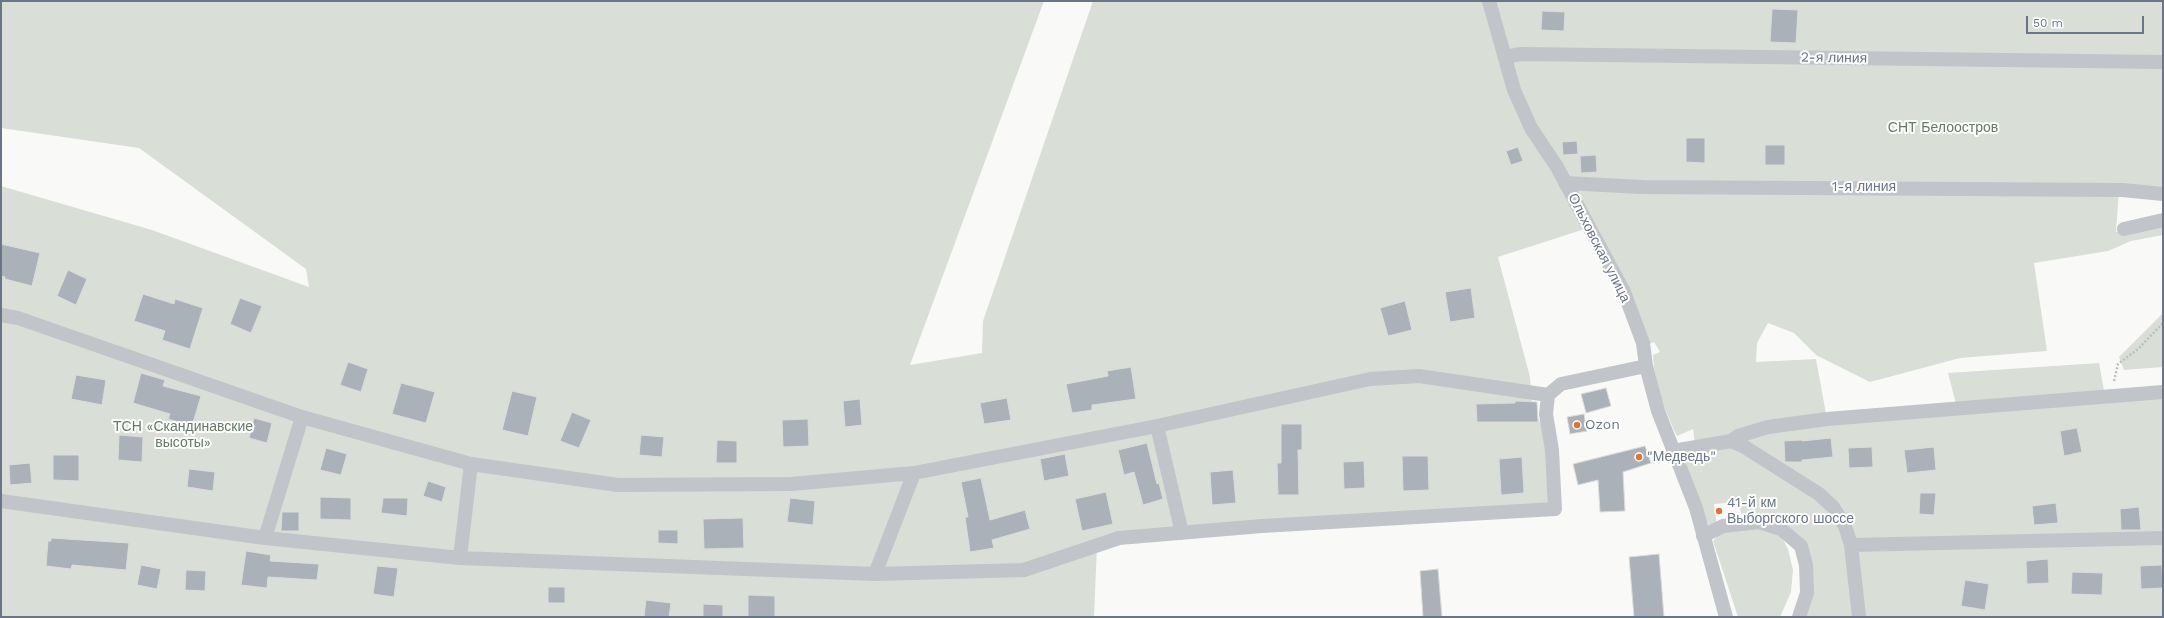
<!DOCTYPE html>
<html>
<head>
<meta charset="utf-8">
<style>
  body { margin:0 }
  #map { position:relative; width:2164px; height:618px; overflow:hidden; background:#f9faf8; font-family:"Work Sans",sans-serif }
  canvas { display:block }
  .frame { position:absolute; inset:0; border:2px solid #6a7687; pointer-events:none }
  .scale { position:absolute; left:2026px; top:16px; width:118px; height:18px; box-sizing:border-box; border:2px solid #6a7687; border-top:0; padding-left:5px; font-size:12px; line-height:14px; white-space:nowrap; color:#6a7687; -webkit-text-stroke:3px #fff; paint-order:stroke }
</style>
</head>
<body>
<div id="map">
<canvas width="2164" height="618"></canvas>
<div class="frame"></div>
<div class="scale">50 m</div>
</div>
<script>
const g = document.querySelector('canvas').getContext('2d');
g.lineJoin = 'round';
function fillPath(path, color) { g.fillStyle = color; g.fill(path, 'evenodd'); }
const toPath = rows => new Path2D(rows.map(r => 'M' + r).join(''));
function strokePath(path, color, width, dash) { g.strokeStyle = color; g.lineWidth = width; g.lineCap = dash ? 'butt' : 'round'; g.setLineDash(dash || []); g.stroke(path); }
function label(font, color, halo, rows, align = 'center') {
  g.font = font + ' "Work Sans",sans-serif'; g.lineWidth = 4; g.setLineDash([]); g.textBaseline = 'middle'; g.strokeStyle = halo; g.fillStyle = color; for (const [text, x, y, turn = 0] of rows) {
    g.save(); g.translate(x, y); g.rotate((+turn || 0) * Math.PI / 180); g.textAlign = isNaN(turn) ? turn : align; if (halo) g.strokeText(text, 0, 0); g.fillText(text, 0, 0); g.restore();
  }
}
fillPath(toPath([
  [1,1,1044,1,910,365,982,353,983,321,1093,1,2163,1,2163,194,2119,190,2116,232,2163,220,2163,235,2131,241,2108,251,2034,263,2047,351,1960,358,1870,382,1816,355,1794,333,1768,323,1757,343,1756,362,1816,359,1827,419,1957,408,1948,373,2099,363,2105,396,2163,391,2163,617,1806,617,1813,592,1806,545,1744,522,1738,502,1714,504,1717,526,1709,527,1685,462,1691,460,1697,462,1693,429,1677,436,1674,430,1662,402,1654,368,1653,355,1660,352,1654,342,1647,345,1591,227,1498,257,1530,377,1532,404,1552,450,1555,509,1097,545,1094,617,1,617,1,186,152,230,309,287,306,269,139,148,1,128],
  [2163,313,2163,367,2124,370,2119,357],
  [1757,526,1780,534,1788,549,1793,570,1791,592,1780,617,1738,617,1713,541,1722,531]
]), '#d9ded7');
const building = toPath([
  [1772,9,1798,10,1796,43,1770,42,1772,9],
  [1542,11,1565,12,1564,31,1541,30,1542,11],
  [1686,138,1705,138,1705,163,1686,162,1686,138],
  [1577,141,1578,154,1563,155,1562,142,1577,141],
  [1765,145,1785,145,1785,165,1765,165,1765,145],
  [1518,147,1523,161,1511,165,1506,151,1518,147],
  [1596,155,1597,172,1581,173,1580,156,1596,155],
  [1,244,40,253,32,286,5,279,5,277,1,276,1,244],
  [68,270,87,279,76,305,57,296,68,270],
  [1471,288,1475,318,1450,322,1445,292,1471,288],
  [143,294,174,304,175,299,203,308,190,349,162,340,165,331,134,321,143,294],
  [240,298,262,306,251,333,230,324,240,298],
  [1405,301,1412,330,1388,336,1380,308,1405,301],
  [348,362,368,369,361,392,340,385,348,362],
  [1131,367,1136,399,1092,405,1092,410,1072,413,1066,384,1108,376,1107,371,1131,367],
  [141,373,165,380,163,386,201,396,192,426,168,419,170,414,133,403,141,373],
  [76,375,106,380,102,405,71,399,76,375],
  [401,383,435,392,426,423,392,414,401,383],
  [1606,388,1611,406,1586,413,1581,394,1606,388],
  [512,391,537,397,528,436,502,430,512,391],
  [1007,398,1011,420,984,424,980,403,1007,398],
  [860,399,862,425,845,427,843,401,860,399],
  [1515,401,1537,402,1538,422,1477,422,1476,404,1515,403,1515,401],
  [572,412,591,420,579,448,560,441,572,412],
  [1584,414,1587,431,1570,434,1567,417,1584,414],
  [254,418,272,423,267,443,249,438,254,418],
  [808,419,809,446,783,447,782,420,808,419],
  [1281,424,1302,424,1302,450,1298,450,1299,495,1278,495,1277,463,1281,463,1281,424],
  [2077,428,2082,452,2064,456,2060,431,2077,428],
  [119,435,143,437,142,462,118,460,119,435],
  [641,435,664,437,662,457,639,455,641,435],
  [1831,438,1833,457,1802,460,1802,462,1785,462,1784,441,1802,440,1802,441,1831,438],
  [717,440,737,441,737,463,716,463,717,440],
  [1147,443,1157,484,1159,483,1163,499,1143,505,1134,472,1124,475,1118,450,1147,443],
  [1645,446,1651,463,1623,472,1625,511,1600,512,1598,480,1578,485,1573,464,1645,446],
  [1872,447,1873,467,1849,468,1848,448,1872,447],
  [1934,447,1936,470,1907,473,1904,450,1934,447],
  [326,448,347,454,341,475,320,470,326,448],
  [1065,454,1069,476,1044,481,1040,459,1065,454],
  [53,455,79,455,79,481,53,480,53,455],
  [1402,456,1428,456,1429,490,1403,491,1402,456],
  [1522,457,1524,493,1501,495,1499,459,1522,457],
  [1364,461,1365,488,1344,489,1343,462,1364,461],
  [30,463,32,483,10,485,9,465,30,463],
  [189,469,215,472,213,491,187,487,189,469],
  [1233,470,1236,503,1212,505,1210,472,1233,470],
  [981,478,990,520,1025,510,1030,529,992,540,994,548,970,552,965,517,968,517,961,482,981,478],
  [428,481,446,487,442,502,423,496,428,481],
  [1106,492,1113,524,1082,531,1075,499,1106,492],
  [1920,493,1936,493,1934,515,1919,514,1920,493],
  [320,497,351,498,351,520,320,519,320,497],
  [383,498,408,498,407,516,381,513,383,498],
  [790,498,815,501,813,525,787,522,790,498],
  [2056,503,2058,523,2034,525,2032,506,2056,503],
  [2139,507,2141,530,2121,530,2120,509,2139,507],
  [282,512,299,512,299,531,281,531,282,512],
  [743,518,744,548,704,549,703,519,743,518],
  [658,530,678,530,678,544,658,543,658,530],
  [51,538,129,543,126,570,72,565,71,569,46,566,48,541,51,541,51,538],
  [246,551,271,555,270,561,319,564,317,580,268,577,267,588,241,585,246,551],
  [1659,554,1664,617,1634,617,1629,557,1659,554],
  [2048,559,2049,583,2027,584,2026,561,2048,559],
  [141,565,161,569,157,589,137,585,141,565],
  [2162,565,2163,588,2141,589,2140,566,2162,565],
  [377,566,398,568,394,597,373,594,377,566],
  [1438,569,1442,617,1423,617,1420,571,1438,569],
  [186,570,206,571,205,591,185,590,186,570],
  [2072,572,2103,573,2102,595,2071,594,2072,572],
  [1965,580,1989,584,1985,610,1961,606,1965,580],
  [548,587,565,587,565,603,548,603,548,587],
  [748,595,775,596,775,617,748,617,748,595],
  [646,600,671,603,669,617,644,617,646,600],
  [703,604,723,605,723,617,703,617,703,604]
]);
fillPath(building, '#aab1b8');
strokePath(building, '#dbdcda', 1);
strokePath(toPath([
  [2114,381,2118,364,2138,349,2163,323]
]), '#bcbec1', 2.5, [2, 2]);
strokePath(toPath([
  [1489,1,1514,90,1531,128,1557,167,1624,292,1643,343,1646,366,1658,411,1696,508,1726,617],
  [1505,57,1521,54,2163,62],
  [1565,183,1642,187,2122,190,2163,194],
  [2124,229,2163,220],
  [1,315,18,318,302,417,471,464,618,485,791,484,914,473,1157,426,1370,379,1419,376,1548,395],
  [1157,426,1182,533],
  [1731,441,1743,446,1819,494,1833,507,1845,526,1851,545,1859,617],
  [1673,451,1731,441,1738,436,1768,427,1827,419,2163,392],
  [1,501,265,538,460,558,875,574,1024,570,1119,538,1262,526,1555,509,1552,450,1546,414,1548,395,1561,384,1646,366],
  [1703,536,1723,526,1759,522,1781,529,1801,546,1806,565,1807,593,1799,617],
  [265,538,302,417],
  [1851,545,2163,538],
  [460,558,471,464],
  [875,574,914,473]
]), '#c1c4c9', 14);
for (const [x, y, r, color] of [
  [1577,425,4,"#db7637"],
  [1639,457,4,"#db7637"],
  [1719,511,4,"#db7637"]
]) { const dot = new Path2D(); dot.arc(x, y, r, 0, 2 * Math.PI); g.fillStyle = color; g.fill(dot); strokePath(dot, '#fff', 1.5); }
label('14px', '#6a7687', '#fff', [
  ["2-я линия",1834,58,1],
  ["1-я линия",1864,187],
  ["Ольховская улица",1599,248,63]
]);
label('14px', '#667a65', '#fff', [
  ["СНТ Белоостров",1943,128],
  ["ТСН «Скандинавские",183,427],
  ["высоты»",183,443]
]);
label('14px', '#6a7687', '#fff', [
  ["Ozon",1585,425],
  ["\"Медведь\"",1647,457],
  ["41-й км",1727,503],
  ["Выборгского шоссе",1727,519]
], 'left');
</script>
</body>
</html>
